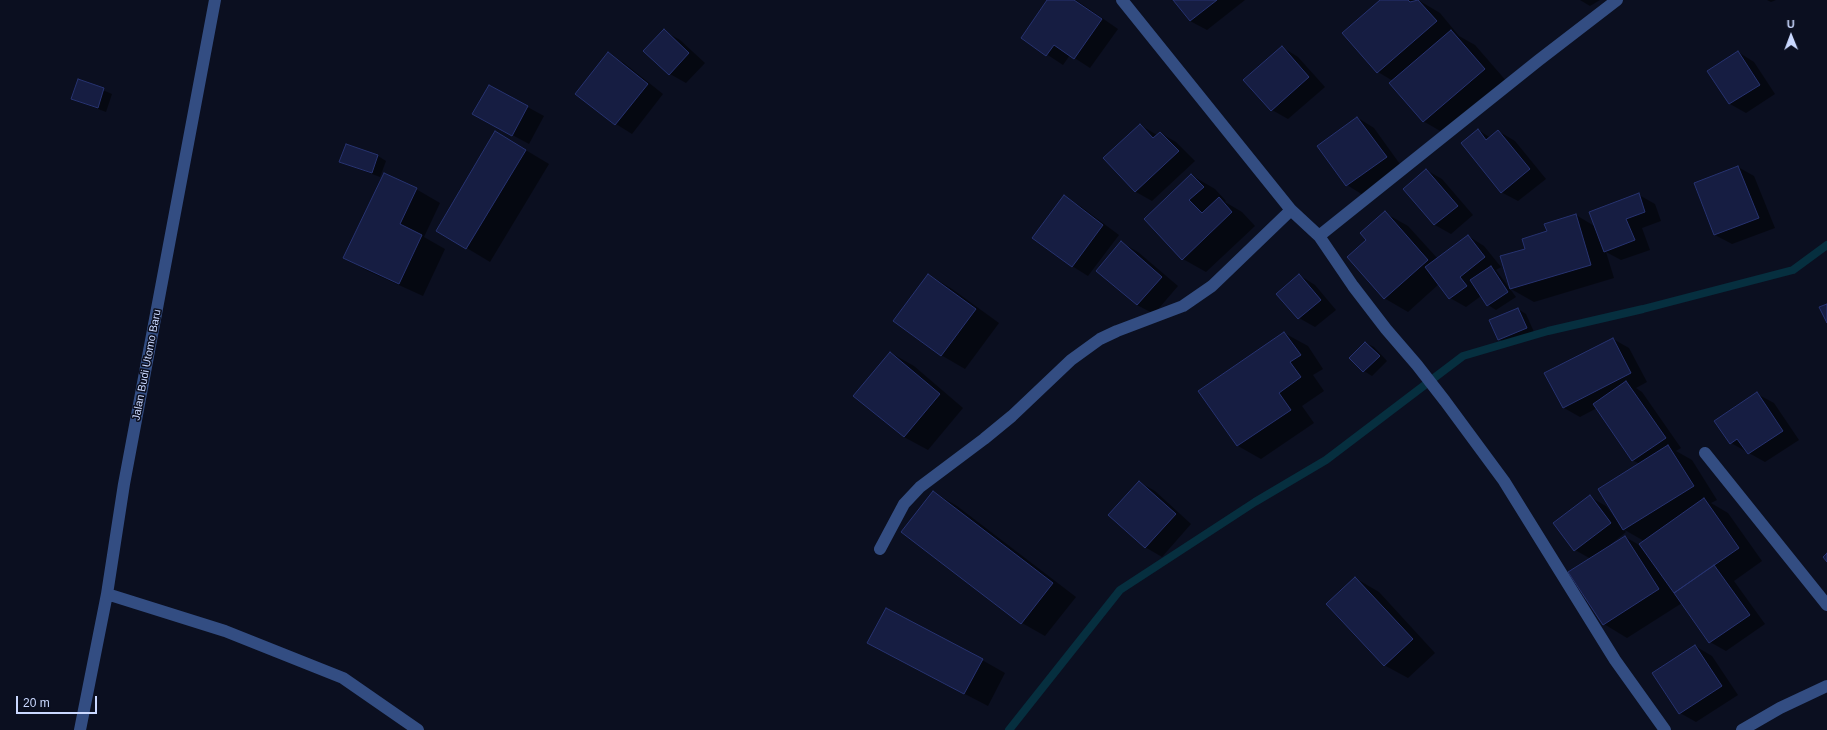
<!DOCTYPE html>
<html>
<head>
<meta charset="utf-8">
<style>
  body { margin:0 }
  #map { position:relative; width:1827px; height:730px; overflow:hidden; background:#0b0f20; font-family:Helvetica,sans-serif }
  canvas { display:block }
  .north { position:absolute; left:1771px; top:16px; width:40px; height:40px; -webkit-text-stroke:3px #0b0f20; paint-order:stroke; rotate:359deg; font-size:11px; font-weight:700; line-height:16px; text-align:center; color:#cad8ff }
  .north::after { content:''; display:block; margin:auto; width:14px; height:18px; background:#cad8ff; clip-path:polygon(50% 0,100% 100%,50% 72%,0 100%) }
  .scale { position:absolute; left:16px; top:696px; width:81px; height:18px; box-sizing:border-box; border:2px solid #cad8ff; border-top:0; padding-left:5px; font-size:12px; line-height:14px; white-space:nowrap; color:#cad8ff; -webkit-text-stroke:3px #0b0f20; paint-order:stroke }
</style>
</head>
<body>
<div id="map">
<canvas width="1827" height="730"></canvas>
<div class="north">U</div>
<div class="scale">20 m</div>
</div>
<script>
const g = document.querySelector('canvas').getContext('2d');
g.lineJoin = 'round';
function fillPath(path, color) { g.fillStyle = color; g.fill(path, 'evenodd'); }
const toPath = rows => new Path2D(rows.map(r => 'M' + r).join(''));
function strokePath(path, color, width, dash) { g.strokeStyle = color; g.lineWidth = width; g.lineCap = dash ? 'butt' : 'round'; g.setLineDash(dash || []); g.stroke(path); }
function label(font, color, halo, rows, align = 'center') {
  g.font = font + ' Helvetica,sans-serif'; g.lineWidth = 3; g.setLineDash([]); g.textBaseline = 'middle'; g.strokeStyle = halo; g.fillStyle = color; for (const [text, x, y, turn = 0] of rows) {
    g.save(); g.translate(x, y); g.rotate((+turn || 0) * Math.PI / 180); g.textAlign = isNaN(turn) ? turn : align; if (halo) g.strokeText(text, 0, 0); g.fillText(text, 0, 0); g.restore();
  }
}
fillPath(toPath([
  [1049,0,1076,0,1118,29,1090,68,1070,55,1063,65,1022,38],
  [1171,0,1245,0,1207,30,1190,21,1177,4],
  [1381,0,1418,0,1440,13,1459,36,1475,45,1508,83,1447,135,1423,121,1393,81,1378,72,1343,33],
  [1580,0,1600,0,1590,6],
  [1767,0,1776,0,1771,2],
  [664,31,680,40,705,63,686,83,670,74,645,51],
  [1282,47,1298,57,1325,87,1288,119,1272,110],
  [1738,52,1754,62,1775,94,1746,113,1730,104,1708,71],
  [608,54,624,63,663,94,632,134,616,124,576,94],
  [79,80,112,94,106,112,72,99],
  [489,86,544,116,529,144,490,123],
  [1358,118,1374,128,1402,167,1363,195,1347,185],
  [1140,125,1157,135,1160,133,1176,142,1195,161,1152,201,1136,192,1104,158],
  [1478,130,1491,138,1498,131,1515,141,1546,179,1518,201,1501,192],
  [346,146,378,156,386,161,380,177,340,162],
  [519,146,549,164,490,262,437,230],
  [1738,167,1754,176,1775,228,1732,244,1715,235,1695,183],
  [1426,170,1442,179,1473,215,1451,234,1435,225,1404,189],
  [1191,175,1215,189,1226,201,1225,202,1242,212,1255,226,1206,272,1183,259],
  [416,189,440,203,424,237,445,249,423,296,368,271,345,258],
  [1639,195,1655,204,1661,221,1642,228,1650,250,1621,260,1606,252,1614,278,1534,302,1511,289,1501,257,1526,249,1548,232,1576,215,1596,227],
  [1064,197,1080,206,1119,235,1088,276,1072,266],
  [1385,213,1408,226,1438,259,1468,236,1484,246,1501,267,1496,270,1516,297,1496,310,1488,305,1481,296,1466,307,1450,298,1439,284,1408,312,1384,298,1368,240],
  [1122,243,1138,252,1178,286,1154,314,1137,305,1097,270],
  [929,275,952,289,999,323,965,369,941,355],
  [1299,275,1315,285,1336,310,1315,327,1299,318],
  [1518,309,1526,314,1534,332,1507,344,1499,339],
  [1284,333,1308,346,1323,369,1313,375,1324,391,1302,406,1314,423,1261,459,1238,446,1199,391],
  [1613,339,1629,348,1647,382,1636,388,1642,392,1681,448,1676,451,1692,460,1717,500,1711,503,1728,513,1762,561,1734,581,1765,624,1726,651,1710,642,1682,603,1627,638,1604,624,1591,559,1575,550,1590,497,1606,506,1615,518,1640,464,1632,460,1597,408,1580,417,1564,408],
  [1623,529,1644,541,1643,547,1625,537,1612,545,1611,544,1626,532],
  [1366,343,1374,347,1387,361,1372,376,1364,371,1350,358],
  [891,353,914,366,963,408,928,450,904,437],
  [1757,394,1774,403,1799,440,1765,462,1731,443],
  [1139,482,1155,491,1191,524,1162,557,1145,547],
  [933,492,957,506,1076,597,1045,636,1022,623],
  [1355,578,1379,592,1435,653,1408,678,1384,665],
  [1695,646,1712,656,1738,695,1696,722,1680,713],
  [892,656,982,660,1005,673,988,706]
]), '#0007');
strokePath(toPath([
  [1009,730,1120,590,1255,502,1326,460,1463,356,1548,331,1643,309,1793,270,1827,245]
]), '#062f3f', 8);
const building = toPath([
  [1047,0,1074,0,1102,19,1074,59,1054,45,1046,56,1021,38,1047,0],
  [1173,0,1217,0,1190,21,1173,0],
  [1380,0,1408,0,1410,2,1418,0,1437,21,1377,73,1342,33,1380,0],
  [664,29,689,53,669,75,643,51,664,29],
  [1451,30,1485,69,1423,122,1389,83,1451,30],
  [1282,46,1309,77,1271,111,1243,80,1282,46],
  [1738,51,1760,85,1729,104,1707,71,1738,51],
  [608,52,648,84,615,125,575,94,608,52],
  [78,79,104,88,98,108,71,99,78,79],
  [489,85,528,106,512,136,472,114,489,85],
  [1357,117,1387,157,1346,186,1317,146,1357,117],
  [1140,124,1153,138,1160,132,1179,151,1135,192,1103,158,1140,124],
  [1478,129,1486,140,1498,130,1530,169,1501,193,1461,143,1478,129],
  [495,131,526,150,466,249,436,231,495,131],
  [346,144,378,155,372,173,339,162,346,144],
  [1738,166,1759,218,1714,235,1694,183,1738,166],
  [1426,169,1458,206,1434,225,1403,189,1426,169],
  [384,173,417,188,400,224,422,235,399,284,343,258,384,173],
  [1191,174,1204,187,1189,200,1202,213,1219,197,1232,212,1182,260,1144,219,1191,174],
  [1639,193,1645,212,1626,219,1635,240,1604,252,1589,212,1639,193],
  [1064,195,1103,225,1072,267,1032,238,1064,195],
  [1385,211,1428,260,1384,299,1347,257,1366,240,1360,233,1385,211],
  [1576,214,1591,265,1510,289,1500,256,1525,249,1522,239,1547,231,1544,224,1576,214],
  [1468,235,1485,257,1460,277,1467,286,1449,299,1425,267,1468,235],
  [1121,241,1162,277,1137,305,1096,271,1121,241],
  [1491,266,1508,292,1487,306,1470,280,1491,266],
  [928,274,976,309,941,356,893,321,928,274],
  [1299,274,1321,300,1298,319,1276,294,1299,274],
  [1827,304,1827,323,1819,307,1827,304],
  [1518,308,1527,328,1498,340,1489,320,1518,308],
  [1284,332,1301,355,1290,362,1301,377,1279,393,1291,410,1237,446,1198,391,1284,332],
  [1613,338,1631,373,1563,408,1544,373,1613,338],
  [1365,342,1380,356,1363,372,1349,358,1365,342],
  [890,352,940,394,904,437,853,396,890,352],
  [1626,381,1666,438,1632,461,1593,404,1626,381],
  [1757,392,1783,431,1748,454,1737,439,1730,444,1714,421,1757,392],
  [1668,445,1694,486,1623,530,1598,489,1668,445],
  [1139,481,1176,514,1145,548,1108,515,1139,481],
  [933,491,1053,583,1021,624,901,532,933,491],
  [1590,495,1611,523,1574,551,1553,523,1590,495],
  [1704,498,1739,548,1674,593,1639,544,1704,498],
  [1625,536,1659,589,1603,625,1568,572,1625,536],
  [1827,553,1827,562,1823,557,1827,553],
  [1714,565,1750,615,1709,643,1674,593,1714,565],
  [1355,577,1413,639,1384,666,1326,604,1355,577],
  [886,608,983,659,964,694,867,643,886,608],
  [1695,645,1722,686,1679,714,1652,673,1695,645]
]);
fillPath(building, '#161d42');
strokePath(building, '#273370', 1);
strokePath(toPath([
  [1122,0,1291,210,1319,236,1353,286,1386,329,1417,365,1445,401,1504,481,1615,660,1665,730],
  [1319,236,1539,60,1617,0],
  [1705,453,1827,605],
  [880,549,904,504,920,487,984,439,1012,416,1071,360,1100,339,1117,331,1183,306,1212,286,1291,210],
  [107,594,225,631,343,678,418,730],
  [80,730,107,594,124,484,215,0],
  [1742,730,1780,708,1827,686]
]), '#334d82', 12);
label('11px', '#cad8ff', '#0b0f20', [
  ["Jalan Budi Utomo Baru",147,365,-79]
]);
</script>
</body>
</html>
